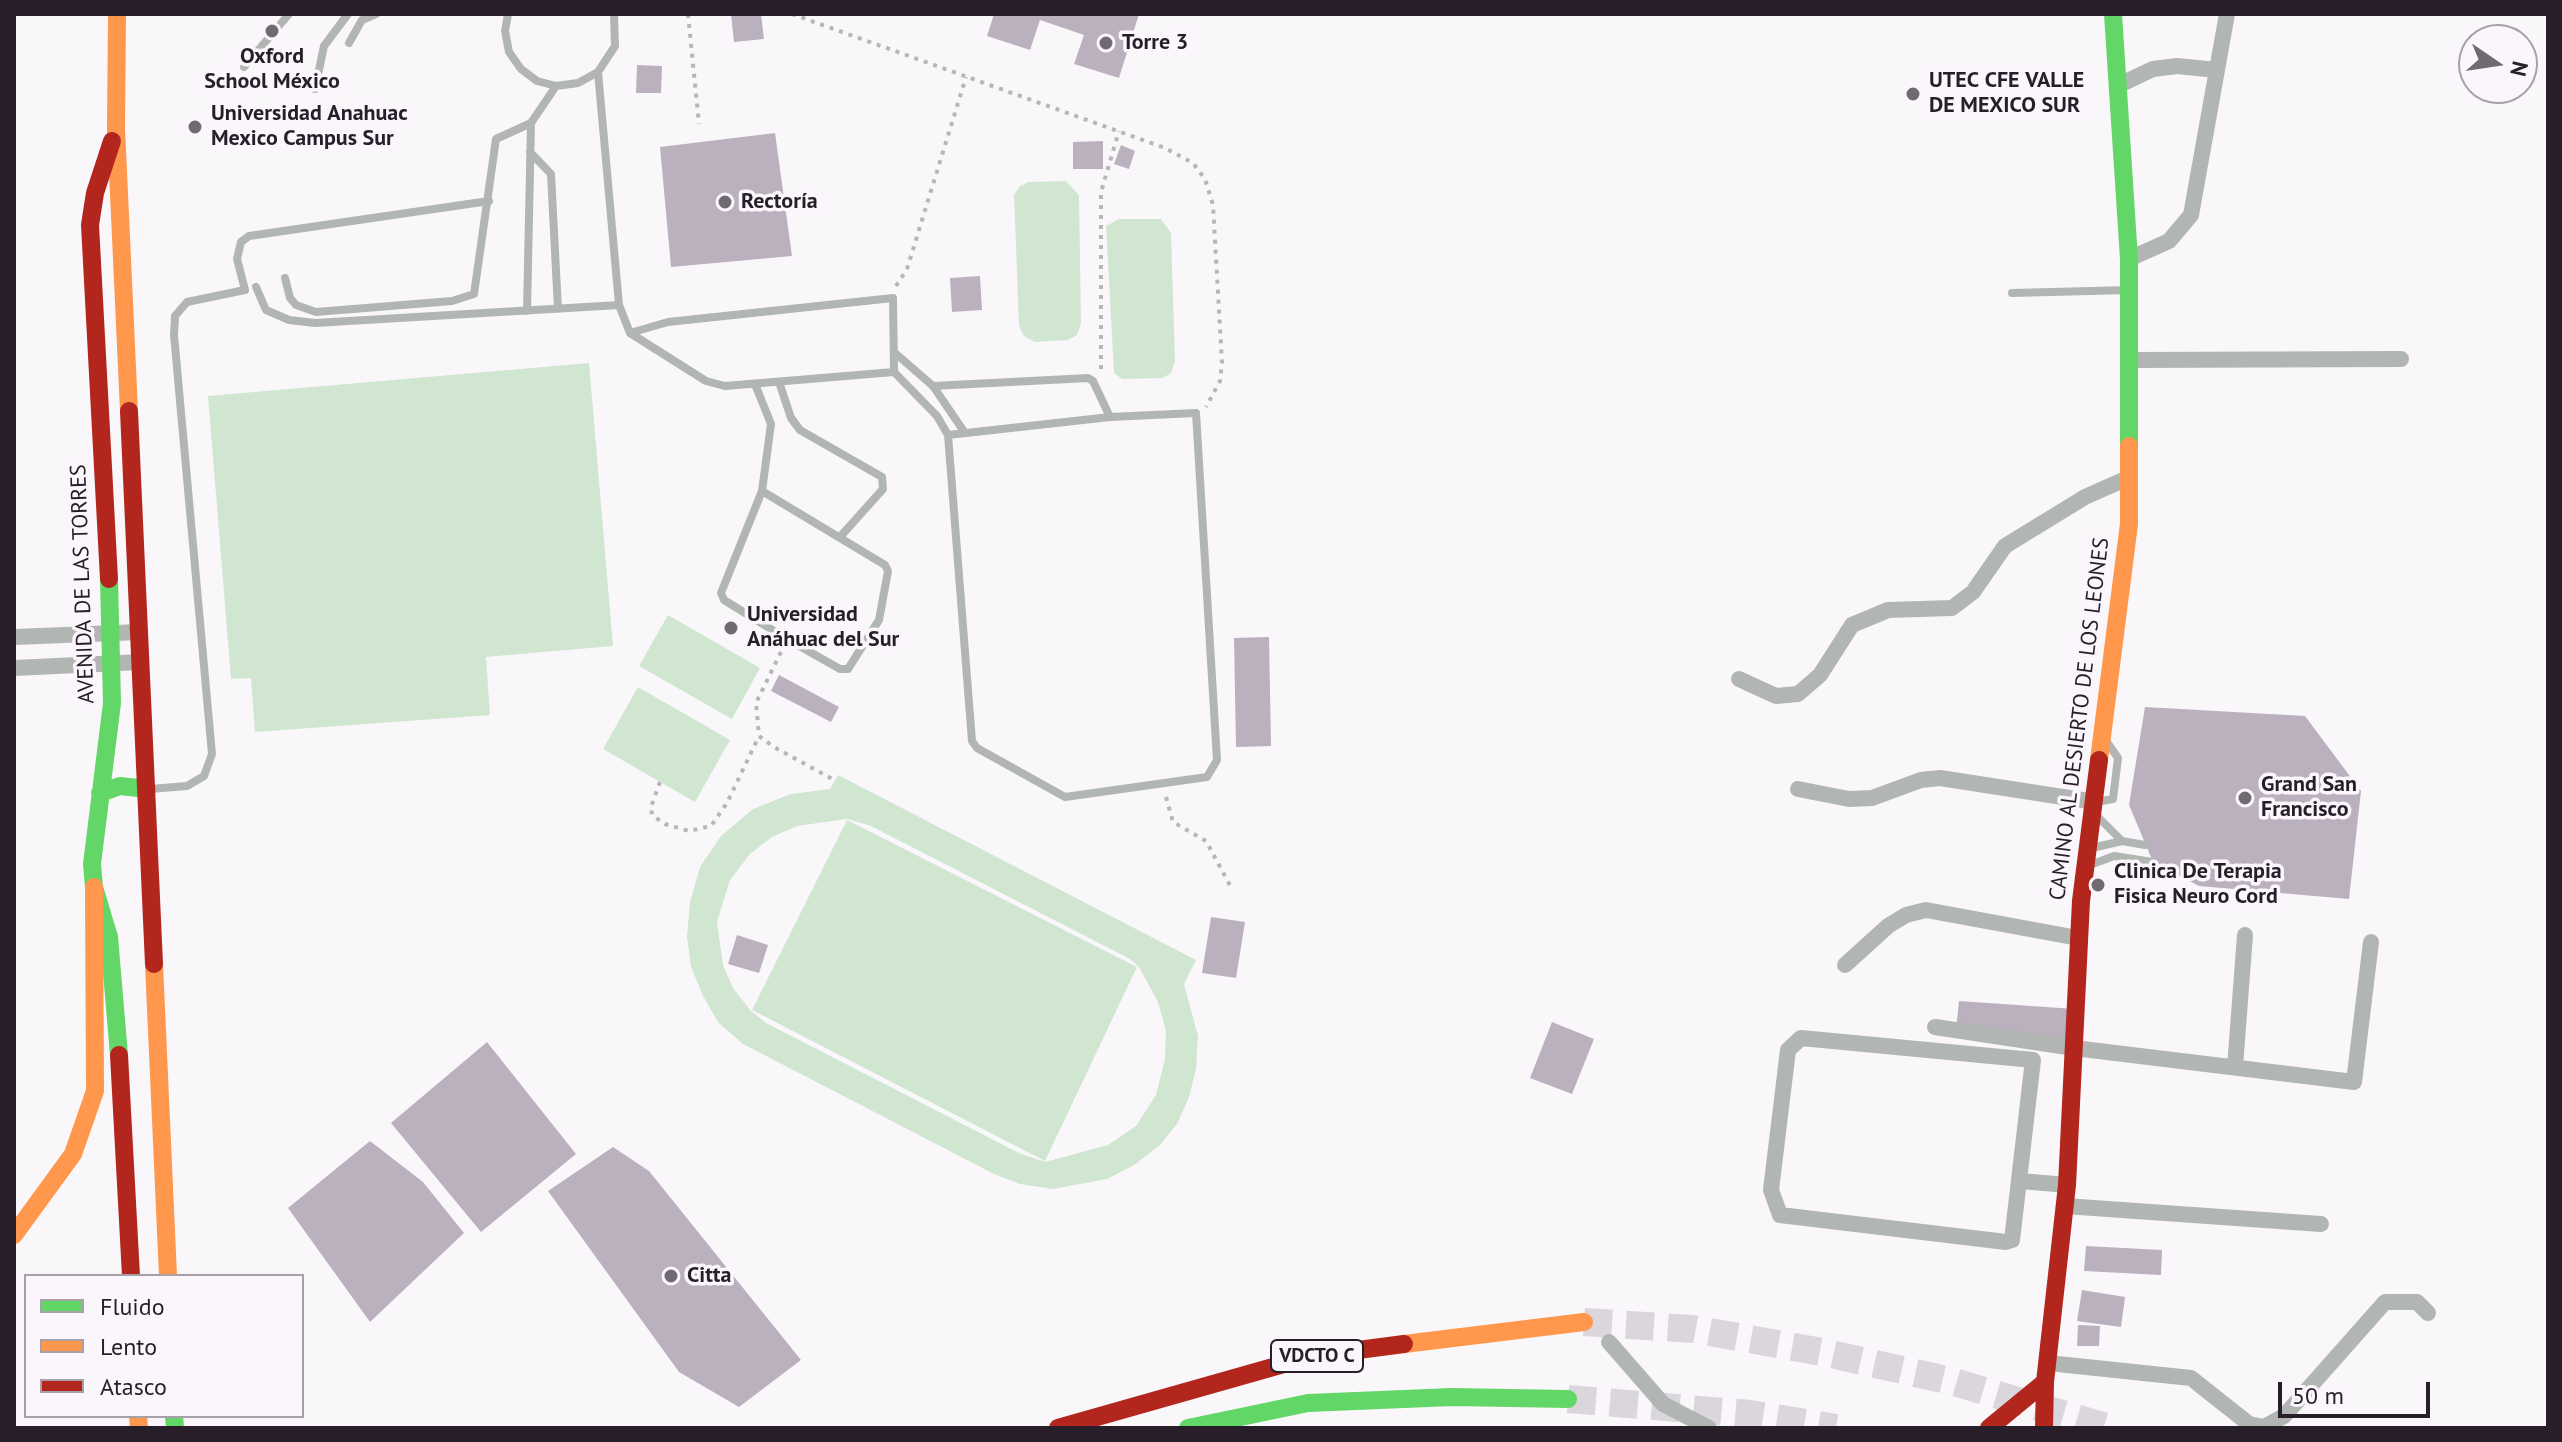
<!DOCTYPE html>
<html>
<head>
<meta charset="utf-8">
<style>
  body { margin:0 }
  #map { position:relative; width:2562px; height:1442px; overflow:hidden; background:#faf7fb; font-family:"PT Sans",sans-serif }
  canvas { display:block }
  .frame { position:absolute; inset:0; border:16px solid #271e2a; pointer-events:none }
  .legend { position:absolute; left:24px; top:1274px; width:280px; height:144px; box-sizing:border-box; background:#fbf6fc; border:2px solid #a6a0a8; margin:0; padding:10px 14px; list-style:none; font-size:24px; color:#271e2a }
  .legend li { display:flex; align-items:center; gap:16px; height:40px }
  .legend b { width:40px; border:2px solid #a6a0a8 }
  .north { position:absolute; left:2458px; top:24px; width:80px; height:80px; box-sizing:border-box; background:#fbf6fc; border:2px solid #a6a0a8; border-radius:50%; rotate:103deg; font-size:22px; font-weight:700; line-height:32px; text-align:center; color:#271e2a }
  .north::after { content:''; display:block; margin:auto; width:28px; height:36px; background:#716a73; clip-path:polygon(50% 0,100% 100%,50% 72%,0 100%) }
  .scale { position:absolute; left:2278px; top:1382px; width:152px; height:36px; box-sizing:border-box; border:4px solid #271e2a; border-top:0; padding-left:10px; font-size:24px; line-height:28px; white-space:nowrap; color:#271e2a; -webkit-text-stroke:6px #fbf6fc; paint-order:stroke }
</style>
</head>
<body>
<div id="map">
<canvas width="2562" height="1442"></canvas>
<div class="frame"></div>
<ul class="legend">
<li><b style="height:10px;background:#63d668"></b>Fluido</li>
<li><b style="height:10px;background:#ff974d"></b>Lento</li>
<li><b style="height:10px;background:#b3261e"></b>Atasco</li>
</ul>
<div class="north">N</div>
<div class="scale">50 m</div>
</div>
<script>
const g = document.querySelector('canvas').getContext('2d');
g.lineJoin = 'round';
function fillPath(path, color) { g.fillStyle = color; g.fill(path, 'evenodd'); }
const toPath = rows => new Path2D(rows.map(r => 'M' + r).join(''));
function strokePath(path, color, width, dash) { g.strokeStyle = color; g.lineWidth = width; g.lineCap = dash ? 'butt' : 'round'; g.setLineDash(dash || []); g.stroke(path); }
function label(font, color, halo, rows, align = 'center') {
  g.font = font + ' "PT Sans",sans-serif'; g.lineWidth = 7; g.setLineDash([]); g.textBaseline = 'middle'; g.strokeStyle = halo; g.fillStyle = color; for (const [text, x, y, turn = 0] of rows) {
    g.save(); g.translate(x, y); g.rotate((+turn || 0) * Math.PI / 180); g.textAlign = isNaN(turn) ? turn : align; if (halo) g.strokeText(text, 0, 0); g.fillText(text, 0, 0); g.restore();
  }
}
fillPath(toPath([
  [1066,181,1079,195,1081,324,1077,335,1068,340,1035,342,1024,336,1019,326,1014,195,1020,186,1029,182],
  [1119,219,1161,219,1171,233,1175,361,1171,373,1163,378,1122,379,1114,373,1106,226],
  [589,363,613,646,486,657,490,715,255,732,251,678,231,679,208,396],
  [668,615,760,668,732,719,639,666],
  [638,687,730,740,695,802,603,749],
  [838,775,1196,960,1184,984,1198,1036,1196,1069,1189,1097,1177,1124,1159,1146,1134,1165,1107,1179,1053,1189,1020,1184,994,1174,743,1044,718,1022,703,996,691,967,687,936,690,902,700,867,721,836,753,809,791,794,830,789],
  [847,819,871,826,1130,959,1139,967,1158,1002,1166,1031,1165,1059,1156,1095,1136,1126,1108,1145,1045,1162,1019,1153,766,1023,751,1011,733,988,723,965,717,922,730,880,750,854,772,837,797,826],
  [847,820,1137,967,1045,1161,752,1010]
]), '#d0e6d1');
fillPath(toPath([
  [731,14,761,14,764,39,734,42],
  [994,14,1139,14,1119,78,1074,64,1084,35,1040,20,1030,50,987,36],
  [637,65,662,66,661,93,636,93],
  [775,133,792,256,671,267,660,147],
  [1103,141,1103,169,1073,169,1073,142],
  [1121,145,1135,151,1129,169,1114,164],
  [980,276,982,310,952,312,950,278],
  [1269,637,1271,746,1236,747,1234,638],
  [779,675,839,707,831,722,771,691],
  [2145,707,2305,716,2361,791,2349,899,2199,886,2153,862,2129,805],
  [1211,917,1245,922,1236,978,1202,973],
  [737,935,768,945,759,973,728,964],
  [1959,1001,2075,1009,2072,1040,1956,1030],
  [1552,1022,1594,1039,1572,1094,1530,1078],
  [487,1042,576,1154,481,1232,391,1123],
  [370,1141,423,1182,464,1233,370,1322,288,1208],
  [613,1147,649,1171,801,1360,739,1407,679,1372,548,1191],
  [2086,1246,2162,1250,2161,1275,2084,1271],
  [2082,1290,2125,1297,2121,1327,2077,1321],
  [2078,1325,2100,1326,2099,1346,2077,1346]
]), '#bbb1be');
strokePath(toPath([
  [1584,1322,1693,1329,1822,1352,1951,1381,2109,1428],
  [1568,1399,1750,1414,1836,1428]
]), '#dad6dc', 28, [28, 14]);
strokePath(toPath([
  [688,14,699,124],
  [792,14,1165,148,1193,163,1205,179,1213,205,1222,363,1220,381,1206,407],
  [896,286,907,269,966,77],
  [1101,369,1101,192,1119,131],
  [781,652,756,703,759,736,774,747,834,780],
  [660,782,651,807,652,815,665,824,689,831,711,826,727,803,759,736],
  [1166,797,1173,822,1206,841,1232,889]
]), '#b7b6b7', 4, [4, 6]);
strokePath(toPath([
  [508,14,505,31,509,52,521,69,537,81,556,86,578,83,598,72,615,46,614,14],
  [349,43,362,20,376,14],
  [244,67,289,14],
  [598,72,619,305,630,333,706,381,725,386,894,372],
  [315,89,324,46,348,14],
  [530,152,551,174,558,309],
  [285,278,290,298,296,305,316,312,452,301,474,294,496,139,531,123,556,86],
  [256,287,266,310,289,320,315,323,619,305],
  [2012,293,2129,290],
  [527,311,531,123],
  [630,333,668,322,893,298,894,372,937,416,948,435,972,741,977,748,1065,797,1207,777,1217,760,1196,413,1110,417,948,435],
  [895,353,933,386,965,433],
  [779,382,791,418,800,430,882,477,883,489,840,537],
  [755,384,771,424,762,491,721,593,724,600,787,639,840,669,848,669,879,620,888,571,885,565,762,491],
  [933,386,1088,378,1093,381,1110,417],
  [150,789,187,786,204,776,212,754,174,335,175,316,187,302,245,290,237,259,241,242,249,236,489,201],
  [2096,802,2113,799,2118,758,2107,742],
  [2096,815,2122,841,2145,845],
  [2092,848,2122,841],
  [2090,865,2114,856,2153,862]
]), '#b2b6b2', 8);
strokePath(toPath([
  [2117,86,2153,69,2177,66,2217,70],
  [2129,259,2169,241,2191,215,2227,14],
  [2132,360,2401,359],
  [14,637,140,632],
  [14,668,141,662],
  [1739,679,1776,696,1798,694,1820,675,1852,625,1888,610,1952,608,1973,592,2005,546,2085,497,2130,477],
  [1798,789,1849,799,1872,798,1921,780,1940,778,2095,802],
  [1845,965,1888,926,1906,915,1926,910,2078,938],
  [1935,1027,2074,1048,2354,1082,2371,942],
  [1801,1038,2033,1060,2012,1240,2006,1242,1780,1215,1771,1190,1788,1050,1801,1038],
  [2235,1067,2245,935],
  [2021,1181,2067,1185],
  [2065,1206,2321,1224],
  [1609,1342,1663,1404,1709,1428],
  [2048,1363,2191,1378,2249,1424,2264,1427,2284,1416,2385,1302,2417,1302,2428,1313]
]), '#b2b6b2', 16);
strokePath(toPath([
  [2113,14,2129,259,2129,446],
  [109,579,112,703,92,864,94,887,109,937,119,1055],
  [100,793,120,786,147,789],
  [174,1416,175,1428],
  [1188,1428,1308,1403,1452,1397,1568,1399]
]), '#63d668', 18);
strokePath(toPath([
  [117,14,116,129,129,411],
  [2099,760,2129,524,2129,446],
  [154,964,168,1276],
  [14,1235,73,1154,95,1091,94,887],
  [1404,1344,1584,1322],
  [138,1416,139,1428]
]), '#ff974d', 18);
strokePath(toPath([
  [129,411,154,964],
  [109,579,90,225,95,193,112,141],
  [119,1055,131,1276],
  [1058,1428,1312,1356,1404,1344],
  [1989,1428,2045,1382],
  [2044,1428,2045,1382,2067,1185,2081,901,2099,760]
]), '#b3261e', 18);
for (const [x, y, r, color] of [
  [272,31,8,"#716a73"],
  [1106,43,8,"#716a73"],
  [1913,94,8,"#716a73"],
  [195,127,8,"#716a73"],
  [725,202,8,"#716a73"],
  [731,628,8,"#716a73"],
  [2245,798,8,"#716a73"],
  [2098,885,8,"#716a73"],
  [671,1276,8,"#716a73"]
]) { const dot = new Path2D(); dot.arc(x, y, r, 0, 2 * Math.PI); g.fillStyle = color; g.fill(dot); strokePath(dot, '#fbf6fc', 3); }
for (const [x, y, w] of [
  [1317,1356,92]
]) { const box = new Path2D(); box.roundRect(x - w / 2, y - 16, w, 32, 6); g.fillStyle = '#fbf6fc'; g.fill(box); strokePath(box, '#271e2a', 2); }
label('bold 20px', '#271e2a', null, [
  ["VDCTO C",1317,1356]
]);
label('bold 22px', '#271e2a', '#fbf6fc', [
  ["Torre 3",1122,43],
  ["Oxford",272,57,"center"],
  ["School México",272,82,"center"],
  ["UTEC CFE VALLE",1929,81],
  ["DE MEXICO SUR",1929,106],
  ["Universidad Anahuac",211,114],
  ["Mexico Campus Sur",211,139],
  ["Rectoría",741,202],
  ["Universidad",747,615],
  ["Anáhuac del Sur",747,640],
  ["Grand San",2261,785],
  ["Francisco",2261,810],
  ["Clinica De Terapia",2114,872],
  ["Fisica Neuro Cord",2114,897],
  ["Citta",687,1276]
], 'left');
label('22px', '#271e2a', '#fbf6fc', [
  ["AVENIDA DE LAS TORRES",83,584,-92],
  ["CAMINO AL DESIERTO DE LOS LEONES",2080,719,-83]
]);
</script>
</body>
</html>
